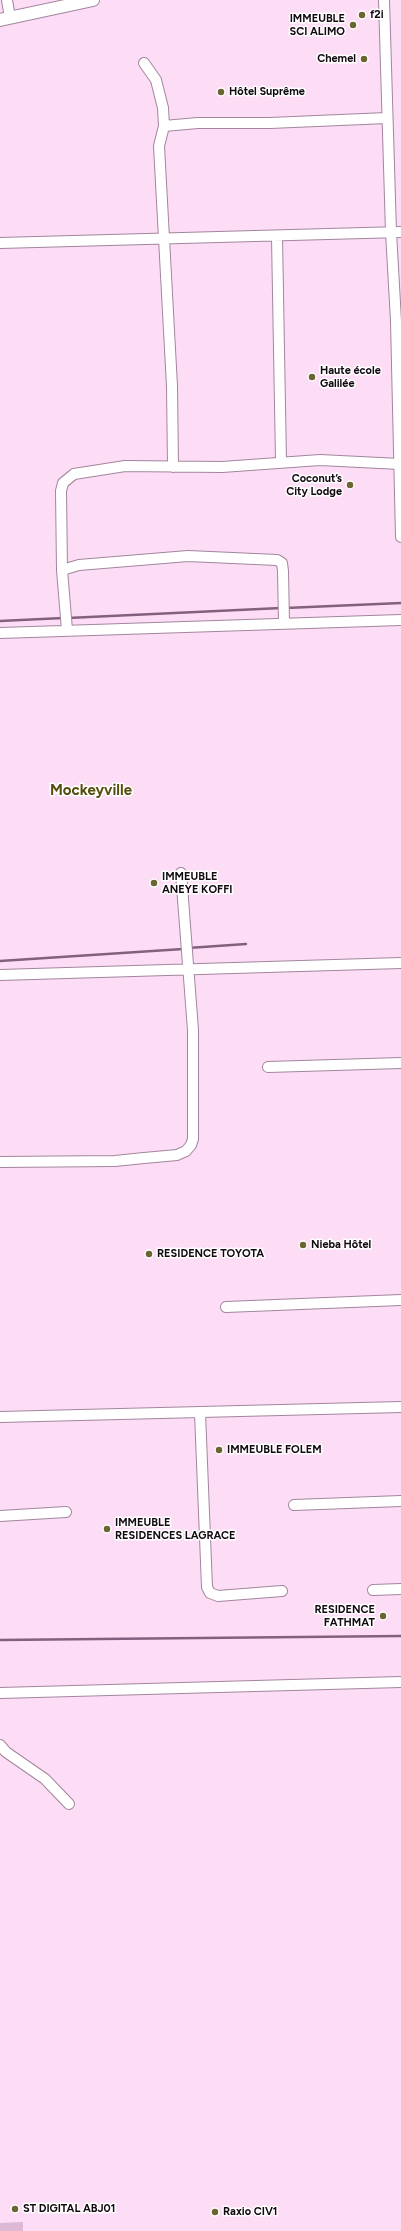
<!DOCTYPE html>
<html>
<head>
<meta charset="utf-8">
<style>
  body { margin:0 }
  canvas { display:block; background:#fcddf5 }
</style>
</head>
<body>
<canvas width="401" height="2231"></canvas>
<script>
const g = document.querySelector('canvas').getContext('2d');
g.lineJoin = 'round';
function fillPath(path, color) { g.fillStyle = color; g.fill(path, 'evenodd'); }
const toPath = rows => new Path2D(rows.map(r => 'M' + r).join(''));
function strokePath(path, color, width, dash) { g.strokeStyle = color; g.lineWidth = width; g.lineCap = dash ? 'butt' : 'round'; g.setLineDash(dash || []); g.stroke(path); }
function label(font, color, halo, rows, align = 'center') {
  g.font = font + ' Figtree,sans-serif'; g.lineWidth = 3; g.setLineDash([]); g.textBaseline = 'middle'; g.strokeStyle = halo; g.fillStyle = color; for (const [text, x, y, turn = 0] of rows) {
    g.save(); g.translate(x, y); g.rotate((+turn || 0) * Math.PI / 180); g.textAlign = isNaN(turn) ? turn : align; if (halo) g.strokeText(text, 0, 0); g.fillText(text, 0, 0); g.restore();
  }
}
fillPath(toPath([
  [23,2222,23,2231,0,2231,0,2223]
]), '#ddb9d6');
strokePath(toPath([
  [286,608,401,603],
  [68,618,281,608],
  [0,621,63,618],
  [188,948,246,944],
  [0,961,183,949],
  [0,1640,401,1636]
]), '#84607e', 2.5);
const minor = toPath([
  [7,0,10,18],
  [384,0,391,232,396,321,401,537],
  [144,63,156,80,163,108,164,126,159,146,172,386,173,467],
  [164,126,198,123,270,123,387,118],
  [277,237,281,462],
  [0,243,401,232],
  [62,570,79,565,188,556,277,560,282,563,283,571,284,623],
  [67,630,62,570,61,491,63,483,74,474,125,466,222,467,320,460,400,464],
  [0,633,401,620],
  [0,975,401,963],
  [268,1067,401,1063],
  [0,1162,115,1161,144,1158,177,1155,186,1151,191,1145,193,1139,193,1030,181,873],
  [226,1307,401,1300],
  [200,1413,207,1587,210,1593,218,1596,282,1591],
  [0,1417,401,1407],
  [294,1505,401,1501],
  [0,1516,66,1512],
  [373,1590,401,1589],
  [0,1693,401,1682],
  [0,1745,6,1752,45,1779,69,1804]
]);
const major = toPath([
  [0,20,93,0]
]);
strokePath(minor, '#a2869d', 12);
strokePath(major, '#a2869d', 14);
strokePath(minor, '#fff', 10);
strokePath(major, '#fff', 12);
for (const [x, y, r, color] of [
  [362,15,4,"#6b6532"],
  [353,25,4,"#6b6532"],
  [364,59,4,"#6b6532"],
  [221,92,4,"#6b6532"],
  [312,377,4,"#6b6532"],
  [350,485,4,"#6b6532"],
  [154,883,4,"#6b6532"],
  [303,1245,4,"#6b6532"],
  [149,1254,4,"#6b6532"],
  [219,1450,4,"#6b6532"],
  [107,1529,4,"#6b6532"],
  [383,1616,4,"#6b6532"],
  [15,2209,4,"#6b6532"],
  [215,2212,4,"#6b6532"]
]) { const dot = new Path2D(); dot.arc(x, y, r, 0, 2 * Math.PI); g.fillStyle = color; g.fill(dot); strokePath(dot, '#fff', 1.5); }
label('bold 11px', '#120911', '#fff', [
  ["f2i",370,15],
  ["IMMEUBLE",345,19,"right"],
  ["SCI ALIMO",345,32,"right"],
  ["Chemel",356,59,"right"],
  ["Hôtel Suprême",229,92],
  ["Haute école",320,371],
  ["Galilée",320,384],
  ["Coconut’s",342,479,"right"],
  ["City Lodge",342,492,"right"],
  ["IMMEUBLE",162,877],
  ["ANEYE KOFFI",162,890],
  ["Nieba Hôtel",311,1245],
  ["RESIDENCE TOYOTA",157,1254],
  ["IMMEUBLE FOLEM",227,1450],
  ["IMMEUBLE",115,1523],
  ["RESIDENCES LAGRACE",115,1536],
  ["RESIDENCE",375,1610,"right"],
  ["FATHMAT",375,1623,"right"],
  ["ST DIGITAL ABJ01",23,2209],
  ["Raxio CIV1",223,2212]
], 'left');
label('bold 15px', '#554e0e', '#fff', [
  ["Mockeyville",91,791]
]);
</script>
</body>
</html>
